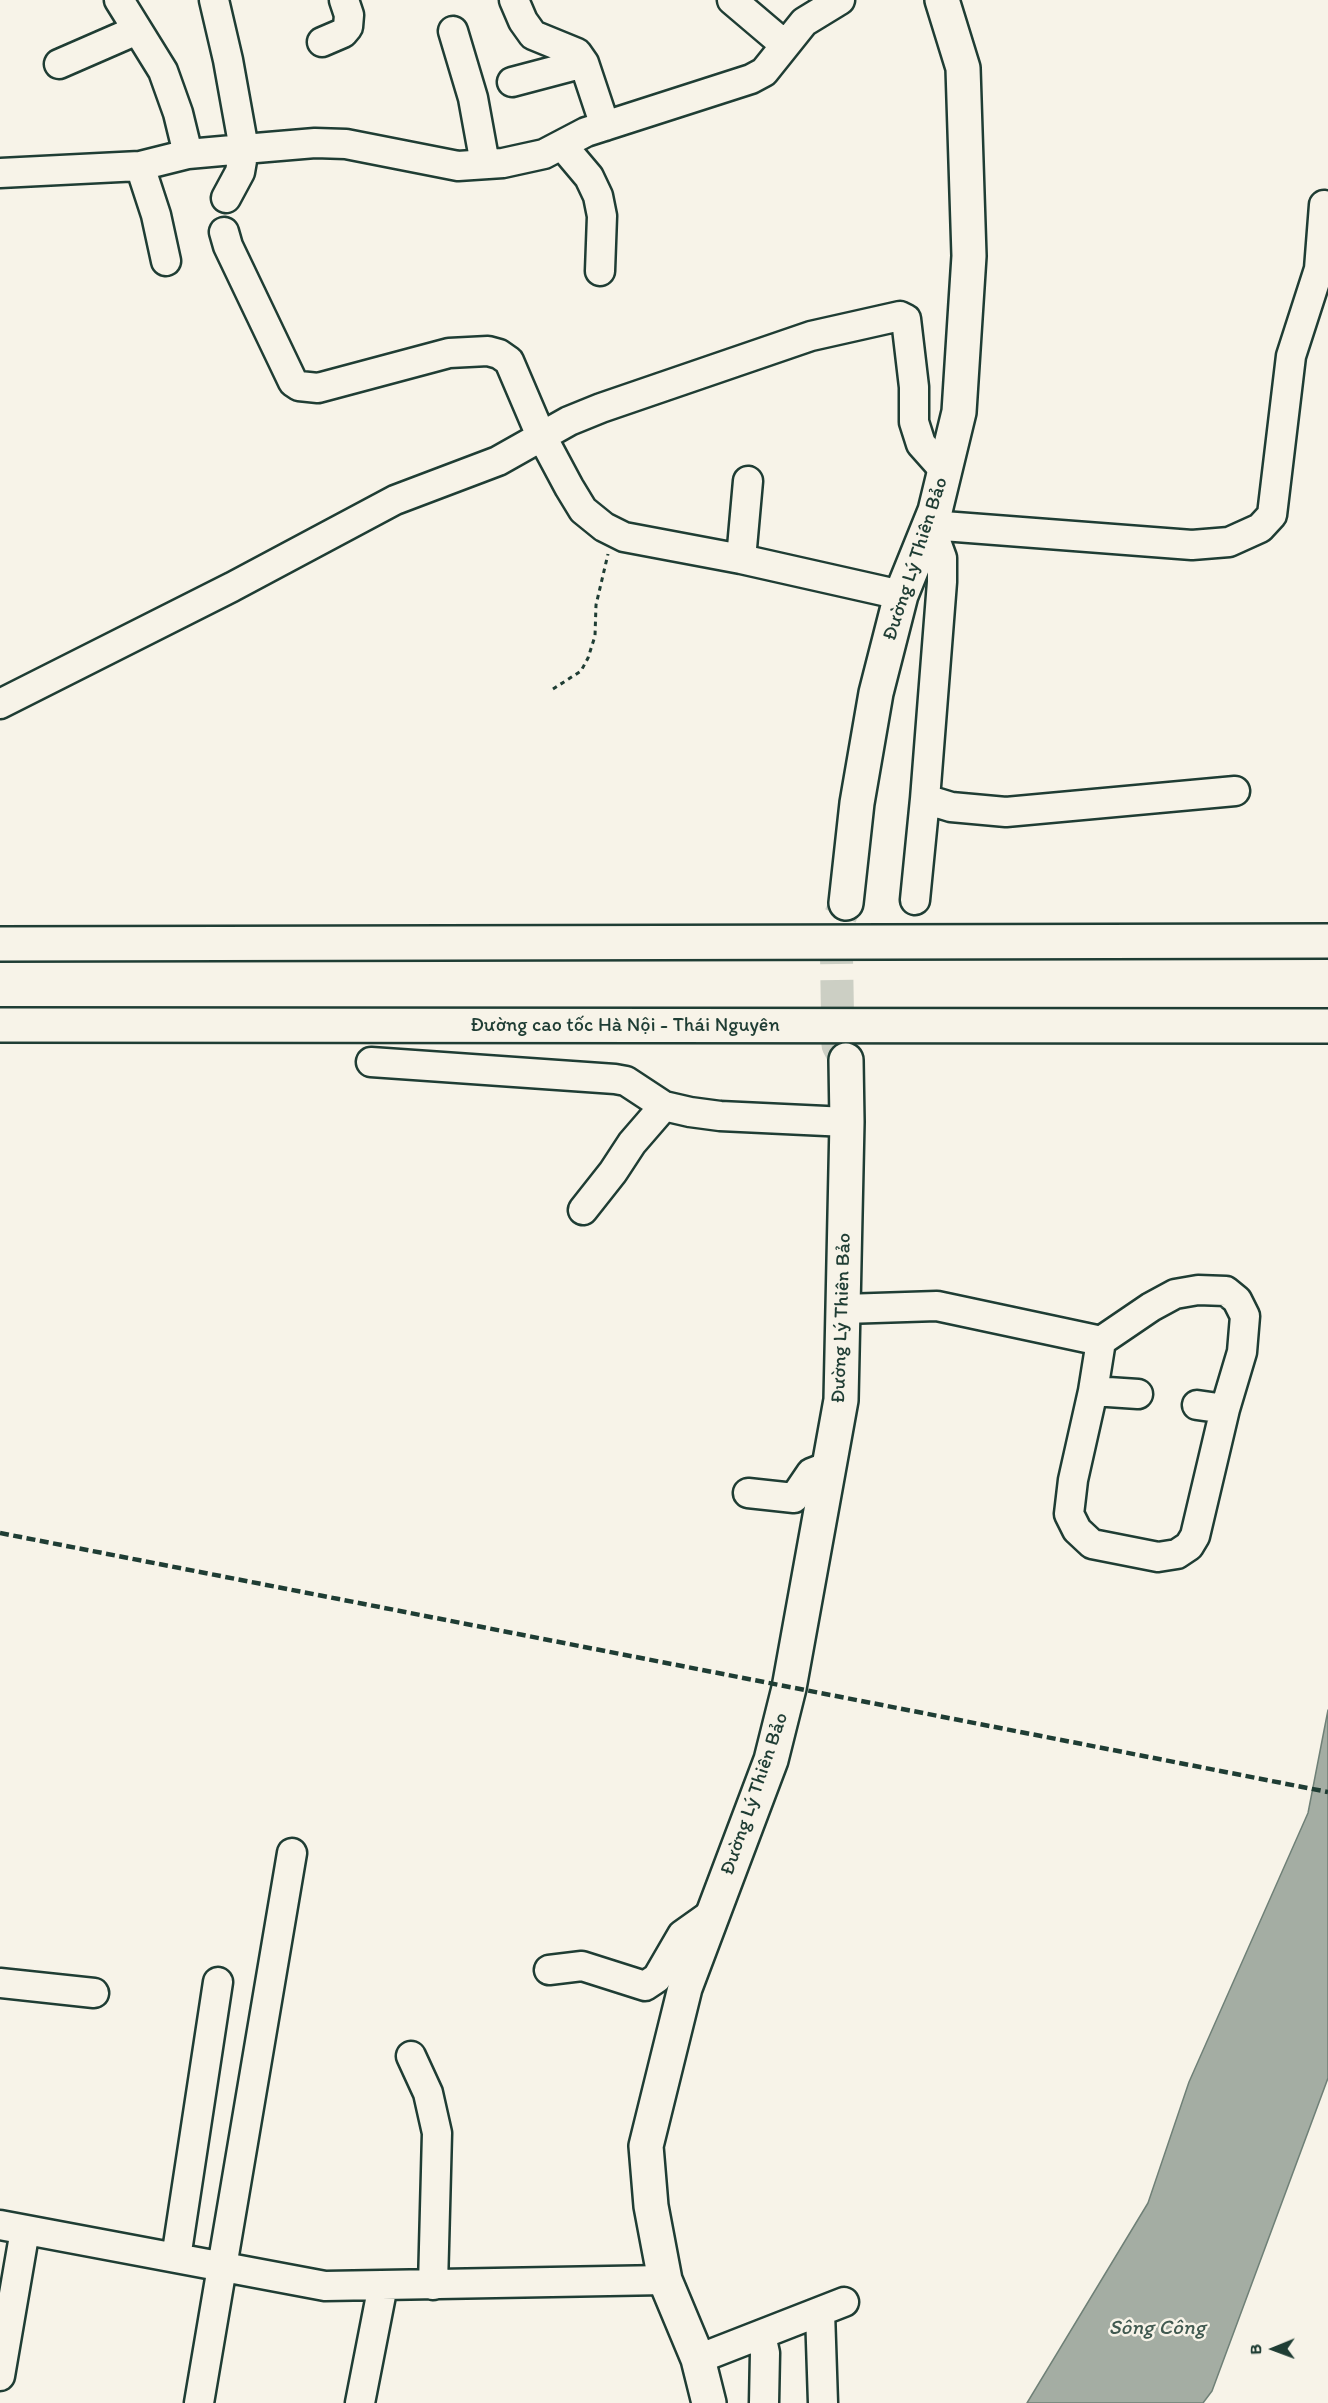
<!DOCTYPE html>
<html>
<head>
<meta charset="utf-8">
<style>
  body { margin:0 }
  #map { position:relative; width:1328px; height:2403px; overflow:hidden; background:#f7f3e8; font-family:Itim,sans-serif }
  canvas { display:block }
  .north { position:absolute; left:1244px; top:2319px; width:60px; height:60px; -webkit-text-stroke:4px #f7f3e8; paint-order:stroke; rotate:269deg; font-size:16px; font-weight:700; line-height:24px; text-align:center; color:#1f3d34 }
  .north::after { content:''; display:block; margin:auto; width:21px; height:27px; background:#1f3d34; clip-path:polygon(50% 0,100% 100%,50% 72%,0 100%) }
</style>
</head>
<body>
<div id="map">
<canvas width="1328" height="2403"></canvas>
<div class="north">B</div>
</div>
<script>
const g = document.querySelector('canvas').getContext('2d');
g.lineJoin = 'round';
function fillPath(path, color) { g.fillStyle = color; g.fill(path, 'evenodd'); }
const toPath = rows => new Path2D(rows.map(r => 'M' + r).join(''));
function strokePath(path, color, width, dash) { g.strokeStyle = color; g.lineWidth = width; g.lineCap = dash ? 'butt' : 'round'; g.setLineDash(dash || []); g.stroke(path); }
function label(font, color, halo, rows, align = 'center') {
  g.font = font + ' Itim,sans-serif'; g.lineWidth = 5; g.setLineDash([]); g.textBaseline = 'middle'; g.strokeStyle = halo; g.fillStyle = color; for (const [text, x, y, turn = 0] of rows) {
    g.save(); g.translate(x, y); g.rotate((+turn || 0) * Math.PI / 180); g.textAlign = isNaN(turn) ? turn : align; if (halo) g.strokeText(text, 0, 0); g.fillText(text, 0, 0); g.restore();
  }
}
const water = toPath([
  [1328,1710,1328,2078,1212,2391,1203,2403,1027,2403,1148,2203,1189,2082,1308,1813,1328,1710]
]);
fillPath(water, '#a4ada3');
strokePath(water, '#6f8077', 1.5);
strokePath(toPath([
  [846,1060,838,1045,836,926,846,903]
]), '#cccfc4', 33, [33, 16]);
const minor = toPath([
  [119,0,163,71,178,113,188,154],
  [514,0,523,21,533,35,577,53,584,63,605,126],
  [732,0,785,45],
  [453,31,473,98,485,164],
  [322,42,343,33,348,27,349,15,344,0],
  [59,64,137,30],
  [512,82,584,63],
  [562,145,589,177,598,196,602,216,600,271],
  [140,166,156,215,166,261],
  [0,173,140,166,188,154,244,149,228,60,214,0],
  [226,198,240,172,244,149,315,143,346,144,458,166,503,163,544,154,586,132,751,79,764,72,804,22,840,0],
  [224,232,228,246,293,382,299,386,318,388,449,353,488,351,499,354,509,361,538,429,569,487,583,510,604,527,624,537,741,559,901,595],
  [741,559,748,481],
  [0,704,232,587,395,500,498,461,569,421,601,408,811,336,900,316,906,319,914,387,914,422,921,444,945,471],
  [925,799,942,582,942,558,930,525,1192,545,1229,542,1260,528,1272,515,1291,356,1319,269,1324,205],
  [915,900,925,799,951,807,1006,812,1235,791],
  [371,1062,615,1079,626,1081,664,1106,690,1112,720,1116,847,1122],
  [583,1210,613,1172,632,1143,664,1106],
  [844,1309,937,1306,1101,1341,1151,1307,1175,1294,1198,1290,1226,1291,1237,1300,1245,1316,1242,1352,1225,1409,1197,1405],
  [1101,1341,1093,1391,1138,1394],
  [1093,1391,1073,1480,1069,1514,1077,1530,1092,1544,1158,1557,1177,1554,1189,1546,1195,1536,1225,1409],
  [748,1493,794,1498,811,1473,829,1466],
  [549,1970,582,1966,645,1986,657,1978,682,1935,713,1913],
  [0,1983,94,1993],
  [411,2056,428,2093,437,2133,433,2285],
  [0,2225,325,2286,665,2280],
  [176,2258,218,1982],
  [820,2312,823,2403],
  [761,2335,765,2353,764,2403],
  [698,2359,844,2302],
  [0,2376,25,2230],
  [199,2403,292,1853],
  [360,2403,383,2285]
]);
const major = toPath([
  [846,903,857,803,876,693,901,595,935,511,959,412,969,256,963,68,942,0],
  [709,2403,698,2359,665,2280,651,2206,646,2146,685,1988,771,1760,789,1688,841,1400,847,1122,846,1060]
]);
const highway = toPath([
  [0,944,1328,941],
  [0,1025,1328,1026]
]);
strokePath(minor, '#1f3d34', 33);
strokePath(major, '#1f3d34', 38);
strokePath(highway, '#1f3d34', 38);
strokePath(toPath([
  [553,689,581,671,588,658,595,636,596,605,608,554]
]), '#1f3d34', 3, [4.5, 4.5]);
strokePath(minor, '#f7f3e8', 28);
strokePath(major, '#f7f3e8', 33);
strokePath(highway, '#f7f3e8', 33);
strokePath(toPath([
  [0,1533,1328,1792]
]), '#1f3d34', 4.5, [9, 4.5]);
label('20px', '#1f3d34', '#f7f3e8', [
  ["Đường Lý Thiên Bảo",916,559,-72],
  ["Đường cao tốc Hà Nội - Thái Nguyên",625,1026],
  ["Đường Lý Thiên Bảo",842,1318,-88],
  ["Đường Lý Thiên Bảo",755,1794,-71]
]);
label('italic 21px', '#405950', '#f7f3e8', [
  ["Sông Công",1157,2329]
]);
</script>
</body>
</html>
